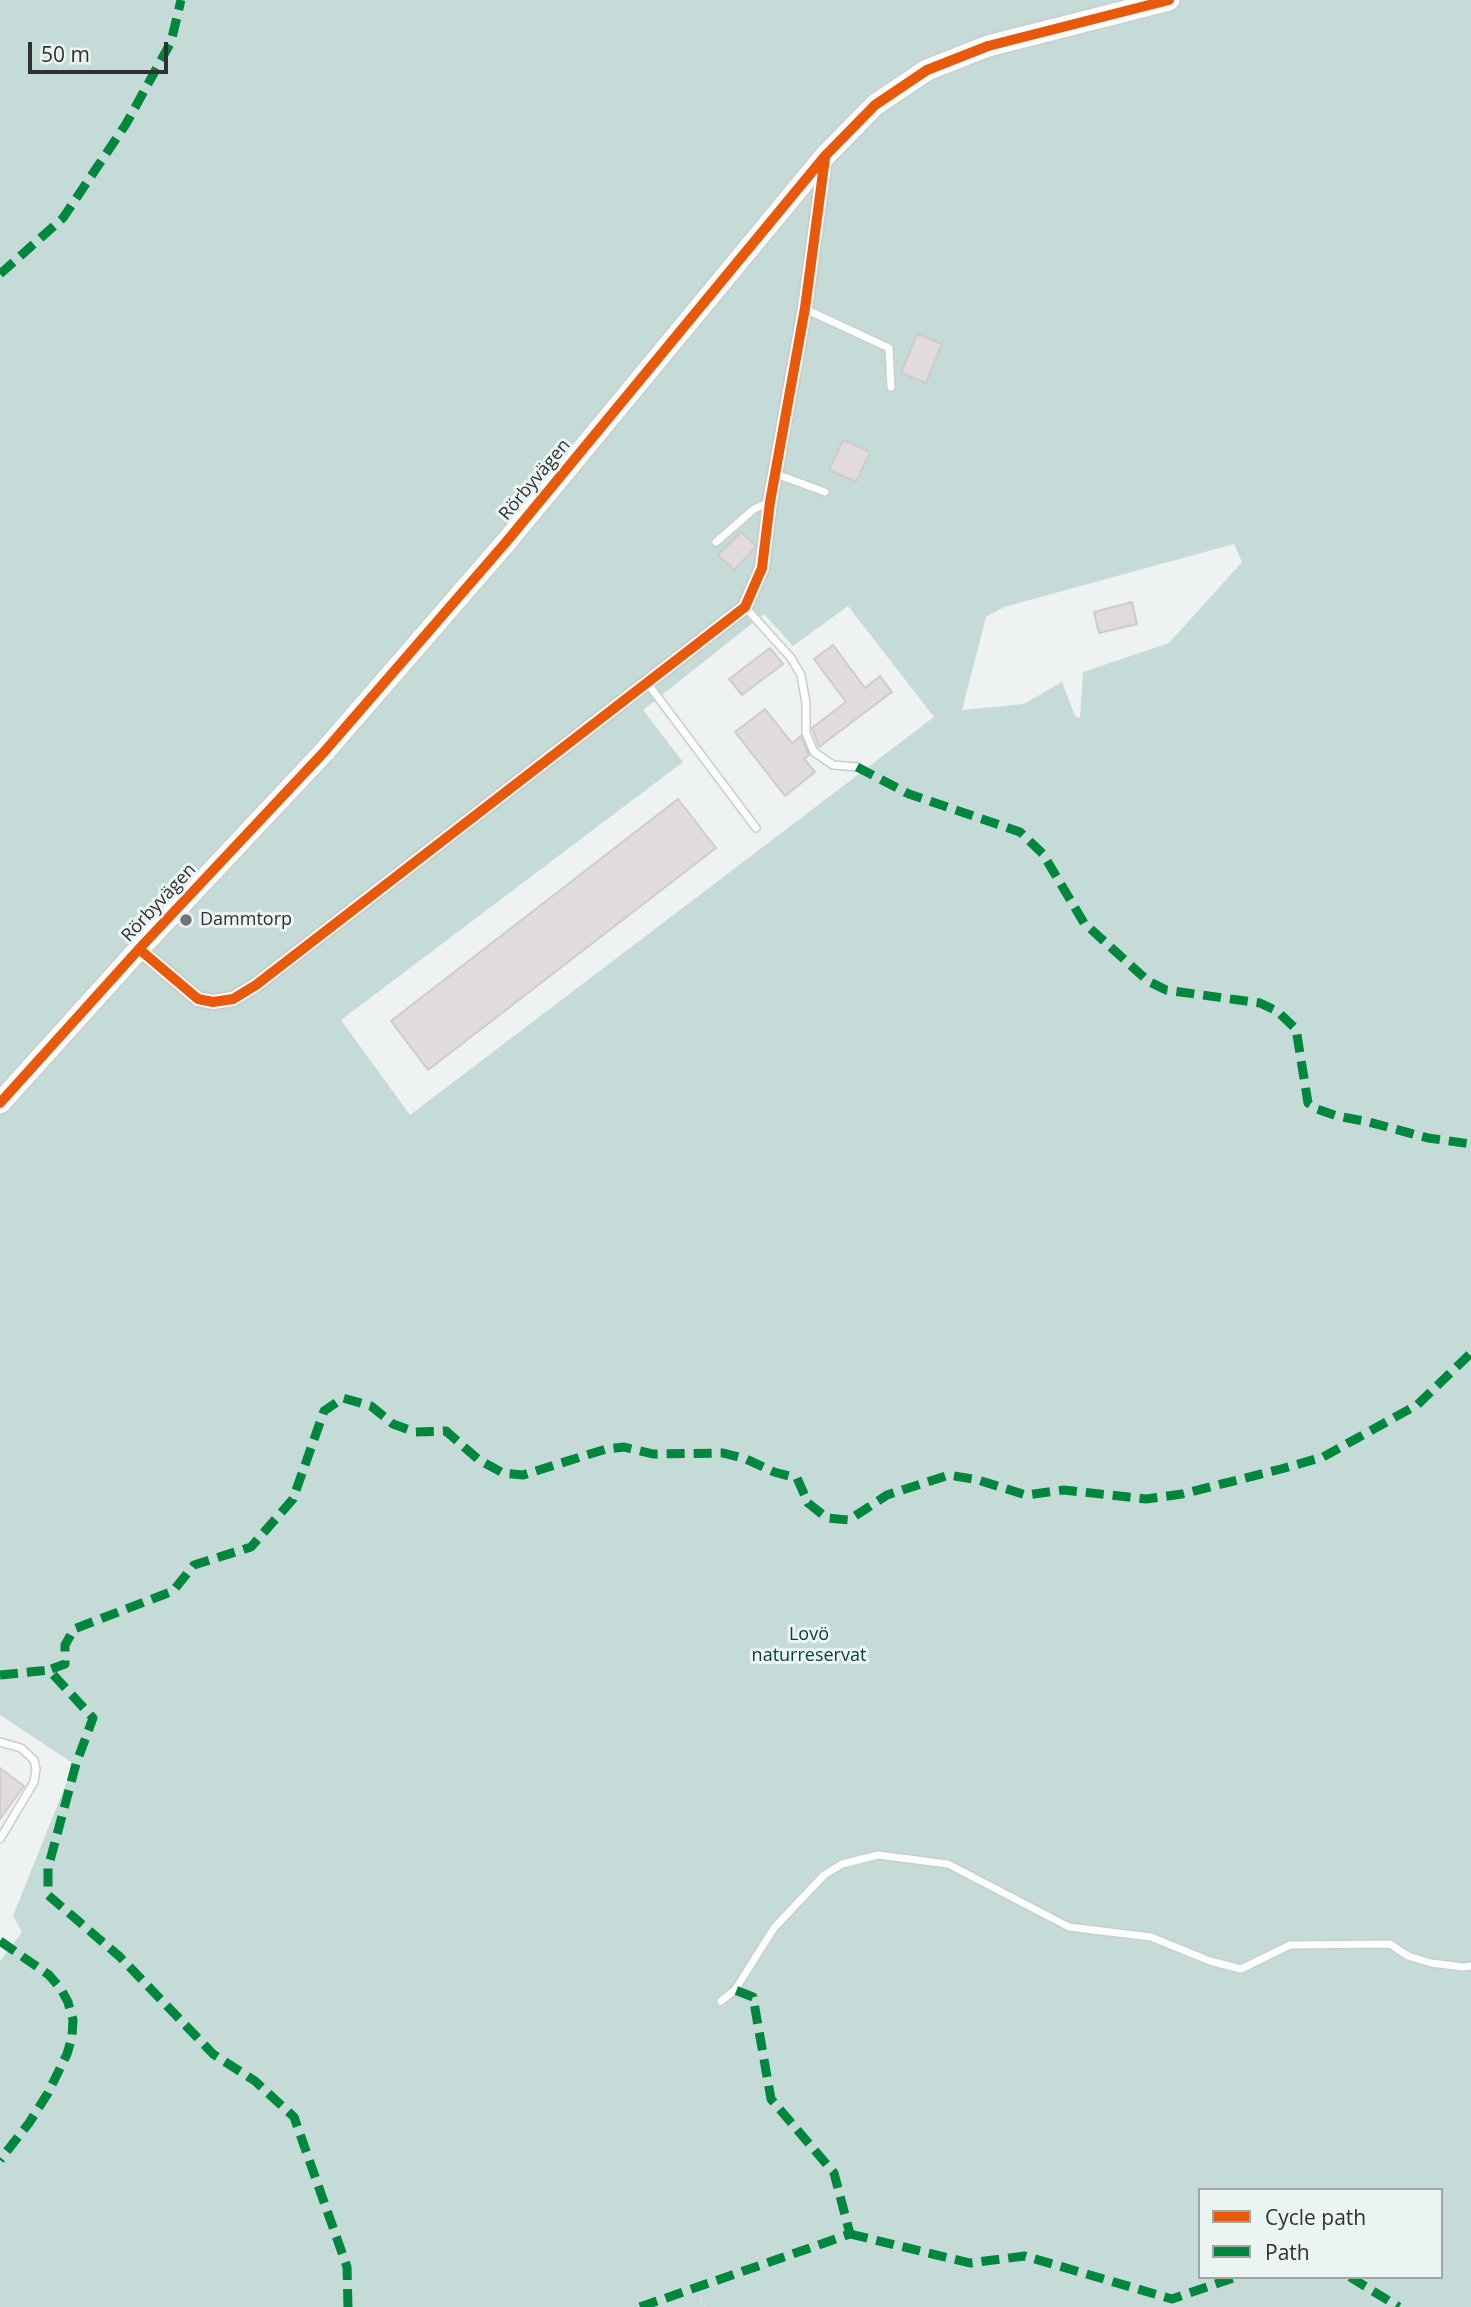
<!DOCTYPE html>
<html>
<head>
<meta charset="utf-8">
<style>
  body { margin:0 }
  #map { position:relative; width:1471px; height:2307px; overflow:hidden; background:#eef2f2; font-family:"Open Sans",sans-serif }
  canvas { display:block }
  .legend { position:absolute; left:1198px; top:2188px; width:245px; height:91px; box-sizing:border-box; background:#ecf4f3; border:2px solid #a0a6a5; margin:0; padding:9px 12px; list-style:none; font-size:21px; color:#2e3130 }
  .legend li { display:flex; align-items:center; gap:14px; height:35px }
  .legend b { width:35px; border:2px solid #a0a6a5 }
  .scale { position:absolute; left:28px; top:42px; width:140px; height:32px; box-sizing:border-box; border:4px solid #2e3130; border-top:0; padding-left:9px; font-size:21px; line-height:24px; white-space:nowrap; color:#2e3130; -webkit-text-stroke:5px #ecf4f3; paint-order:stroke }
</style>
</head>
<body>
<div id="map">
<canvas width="1471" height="2307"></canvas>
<ul class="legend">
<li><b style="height:9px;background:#e8590c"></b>Cycle path</li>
<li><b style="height:9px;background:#00873e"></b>Path</li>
</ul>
<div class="scale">50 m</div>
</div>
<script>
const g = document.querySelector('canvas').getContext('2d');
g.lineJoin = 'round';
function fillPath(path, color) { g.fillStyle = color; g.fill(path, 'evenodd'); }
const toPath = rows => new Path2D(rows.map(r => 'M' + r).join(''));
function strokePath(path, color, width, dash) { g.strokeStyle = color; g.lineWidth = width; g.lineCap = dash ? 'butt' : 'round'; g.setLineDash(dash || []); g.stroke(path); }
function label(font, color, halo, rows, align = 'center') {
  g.font = font + ' "Open Sans",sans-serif'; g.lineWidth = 6; g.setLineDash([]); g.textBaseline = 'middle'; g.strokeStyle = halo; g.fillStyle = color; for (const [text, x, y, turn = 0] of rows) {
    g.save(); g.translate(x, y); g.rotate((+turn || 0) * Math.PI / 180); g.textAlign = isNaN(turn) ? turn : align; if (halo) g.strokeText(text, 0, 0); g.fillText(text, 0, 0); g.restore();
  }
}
fillPath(toPath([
  [0,0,1471,0,1471,2307,0,2307,0,1961,22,1932,13,1916,74,1764,0,1715],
  [1234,544,1242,562,1169,643,1083,672,1080,718,1075,716,1062,682,1024,704,962,710,986,617,1004,607],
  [848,606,934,717,410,1115,341,1020,683,762,643,710,764,614,793,646],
  [1200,2190,1441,2190,1441,2277,1200,2277]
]), '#c5dbd8');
const building = toPath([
  [917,334,942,344,926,383,901,373,917,334],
  [843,440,870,452,856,482,829,470,843,440],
  [741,532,755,545,755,548,734,570,718,555,741,532],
  [1132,602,1137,624,1099,633,1094,612,1132,602],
  [833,645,865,688,880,676,892,692,819,747,812,728,846,702,814,659,833,645],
  [770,648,783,664,742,695,729,679,770,648],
  [765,709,792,743,801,736,809,755,804,759,815,772,785,796,735,732,765,709],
  [678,799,716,848,428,1070,391,1021,678,799],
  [0,1768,24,1786,0,1819,0,1768]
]);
fillPath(building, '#e1dbdb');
strokePath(building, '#ccc', 2);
const lane = toPath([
  [805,309,889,348,891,387],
  [776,474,825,492],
  [716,542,754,509,770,502],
  [745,607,791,658,801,675,806,703,806,733,814,752,833,765,857,767],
  [648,684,756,828],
  [0,1742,21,1748,34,1760,36,1769,34,1782,0,1839],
  [721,2001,735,1990,774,1928,824,1875,842,1864,878,1855,948,1864,1069,1927,1151,1937,1210,1961,1241,1969,1290,1945,1390,1944,1408,1956,1431,1963,1463,1967,1471,1966]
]);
const street = toPath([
  [139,949,198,999,213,1002,233,999,256,985,745,607,762,568,770,502,805,308,825,159]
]);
const secondary = toPath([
  [0,1103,139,949,324,752,507,541,825,156,875,105,927,70,988,46,1169,0]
]);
strokePath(lane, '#cacdcd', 10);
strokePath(street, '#cacdcd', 18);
strokePath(secondary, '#cacdcd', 24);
strokePath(toPath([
  [696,2287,705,2307]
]), '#dadbdb', 3.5, [5, 5]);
strokePath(lane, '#fcfdfd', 7);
strokePath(street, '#fcfdfd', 14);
strokePath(secondary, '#fcfdfd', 21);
strokePath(toPath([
  [0,274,63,218,126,124,171,42,181,0],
  [857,767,909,794,1020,832,1043,854,1084,923,1148,981,1166,990,1260,1003,1277,1011,1296,1029,1308,1103,1317,1109,1337,1116,1369,1122,1428,1138,1471,1144],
  [0,1675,49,1670],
  [0,1941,49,1975,61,1989,68,2002,73,2020,72,2037,67,2054,48,2093,29,2123,0,2160],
  [850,2234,970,2263,1025,2256,1172,2299,1236,2277],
  [1350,2277,1399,2307],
  [348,2307,347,2267,294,2117,255,2081,213,2054,120,1957,48,1895,48,1868,76,1764,93,1718,49,1670,65,1664,65,1645,74,1629,173,1591,194,1565,251,1547,293,1499,324,1411,343,1398,371,1406,393,1424,415,1432,446,1431,479,1460,503,1473,523,1475,606,1449,624,1447,653,1454,723,1453,746,1459,774,1472,797,1478,808,1503,827,1518,849,1520,887,1495,949,1475,978,1480,1026,1495,1064,1490,1146,1499,1182,1494,1281,1469,1323,1457,1417,1405,1471,1353],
  [640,2307,850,2234,834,2173,771,2099,753,1997,735,1990]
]), '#00873e', 9, [18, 9]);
strokePath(toPath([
  [139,949,198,999,213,1002,233,999,256,985,745,607,762,568,770,502,805,308,825,158],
  [0,1103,139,949,324,752,507,541,825,156,875,105,927,70,988,46,1169,0]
]), '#e8590c', 10);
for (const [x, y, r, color] of [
  [186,920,7,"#717574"]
]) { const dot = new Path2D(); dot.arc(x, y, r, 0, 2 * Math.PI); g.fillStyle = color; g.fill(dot); strokePath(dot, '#ecf4f3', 2.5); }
label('18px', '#2e3130', '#ecf4f3', [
  ["Rörbyvägen",535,480,-50],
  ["Rörbyvägen",159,903,-47]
]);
label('18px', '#2e3130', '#ecf4f3', [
  ["Dammtorp",200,920]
], 'left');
label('18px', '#043f3a', '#ecf4f3', [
  ["Lovö",809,1635],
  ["naturreservat",809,1656]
]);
</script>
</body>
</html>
